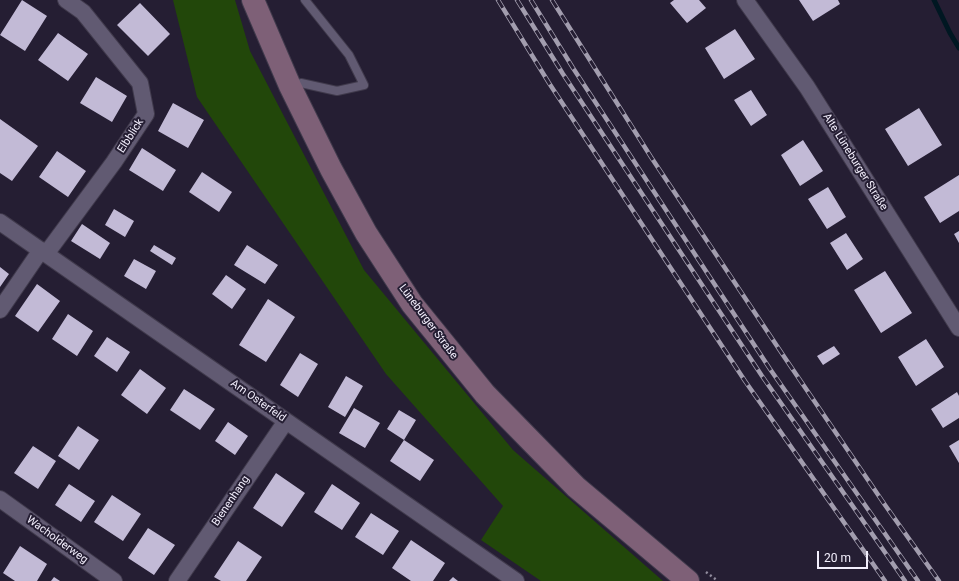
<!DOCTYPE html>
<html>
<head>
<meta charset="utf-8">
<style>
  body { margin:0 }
  #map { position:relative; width:959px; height:581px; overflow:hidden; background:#251e33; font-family:Roboto,sans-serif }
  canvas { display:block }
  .scale { position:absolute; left:817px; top:551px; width:51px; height:18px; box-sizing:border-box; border:2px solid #f3effd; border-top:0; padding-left:5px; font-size:12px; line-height:14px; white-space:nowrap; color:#f3effd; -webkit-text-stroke:3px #251e33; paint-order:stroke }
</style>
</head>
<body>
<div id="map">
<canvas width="959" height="581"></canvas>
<div class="scale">20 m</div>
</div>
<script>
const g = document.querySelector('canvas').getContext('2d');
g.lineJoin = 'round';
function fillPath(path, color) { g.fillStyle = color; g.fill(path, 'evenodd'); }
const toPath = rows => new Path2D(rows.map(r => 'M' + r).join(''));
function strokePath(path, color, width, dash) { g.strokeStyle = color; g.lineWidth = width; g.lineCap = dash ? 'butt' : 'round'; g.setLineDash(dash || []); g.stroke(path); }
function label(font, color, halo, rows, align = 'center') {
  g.font = font + ' Roboto,sans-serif'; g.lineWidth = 4; g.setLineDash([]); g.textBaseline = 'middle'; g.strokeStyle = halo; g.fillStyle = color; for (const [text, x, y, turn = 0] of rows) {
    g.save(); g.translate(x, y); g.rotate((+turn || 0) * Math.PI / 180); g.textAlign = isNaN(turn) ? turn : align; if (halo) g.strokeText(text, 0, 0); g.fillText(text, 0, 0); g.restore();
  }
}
fillPath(toPath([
  [173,0,235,0,250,51,364,270,513,450,663,581,541,581,481,540,503,506,386,374,197,97]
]), '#22470a');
strokePath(toPath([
  [934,0,950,33,959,48]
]), '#001722', 5);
fillPath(toPath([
  [22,0,47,16,25,51,0,35],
  [674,0,699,0,706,8,687,23,670,3],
  [799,0,838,0,840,4,813,21],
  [140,3,170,34,148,56,117,25],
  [735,29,755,59,724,79,705,48],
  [58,33,88,54,68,81,38,60],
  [96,77,127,96,112,122,80,103],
  [751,90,767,115,751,126,734,100],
  [173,103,204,120,188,148,158,131],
  [919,108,942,145,908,166,885,129],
  [0,119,38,146,12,181,0,173],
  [803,140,823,171,800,186,781,155],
  [142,148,176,170,163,191,129,170],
  [57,151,86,171,68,197,39,177],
  [202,172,232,192,219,212,189,192],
  [959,175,959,211,940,223,924,197],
  [828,187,846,217,827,229,808,199],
  [114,209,134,221,125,237,105,225],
  [82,224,110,243,100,259,71,241],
  [959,231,959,243,954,234],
  [846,233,863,259,847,270,830,243],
  [154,245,176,258,172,265,150,251],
  [247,245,278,265,265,284,234,265],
  [134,259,156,271,146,289,124,276],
  [0,267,9,274,0,287],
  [885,271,912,313,881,333,854,290],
  [226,275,246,289,232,309,212,294],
  [37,284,60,301,38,332,15,316],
  [268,299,295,317,266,362,239,345],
  [68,314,93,331,77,356,52,339],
  [107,337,130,352,117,372,94,356],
  [926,339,944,367,916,386,898,357],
  [834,346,840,354,823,365,817,356],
  [300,353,318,364,298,397,280,385],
  [140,369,166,388,147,414,121,395],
  [346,376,363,386,345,417,328,407],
  [184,389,215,409,200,430,170,410],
  [957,392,959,396,959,418,943,428,931,409],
  [354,408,380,423,365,448,339,433],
  [399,410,416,420,404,440,434,460,420,481,390,461,404,440,387,429],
  [228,422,248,436,235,455,215,441],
  [78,426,99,440,79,470,58,456],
  [959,440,959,463,949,446],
  [33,446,56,461,38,489,14,473],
  [276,473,305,493,282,527,253,508],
  [69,484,95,501,81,522,55,505],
  [332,484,360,503,342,530,314,512],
  [112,495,141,514,123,541,94,522],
  [371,513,399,531,383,555,355,537],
  [148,528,175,545,154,575,128,558],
  [411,540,445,563,433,581,411,581,392,568],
  [238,541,262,557,246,581,221,581,214,577],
  [20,546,47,564,37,581,15,581,3,573],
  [54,577,60,581,51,581],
  [453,577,458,581,449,581]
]), '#c2bad6');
const service = toPath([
  [291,86,301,83,337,91,364,85,349,55,305,0]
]);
const minor = toPath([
  [745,0,807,87,959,328],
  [0,222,516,581],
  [46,254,114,162,146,114,140,83,83,12,66,0],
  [0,310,41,250],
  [0,499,114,581],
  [177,581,286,421]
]);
const secondary = toPath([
  [253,0,290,86,331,169,366,233,412,304,485,394,576,487,688,581]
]);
strokePath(service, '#403a4c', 10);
strokePath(minor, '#403a4c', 18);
strokePath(secondary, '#403a4c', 24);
strokePath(toPath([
  [706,572,718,581]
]), '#918c9d', 2.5, [2, 3]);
strokePath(service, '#615a72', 8);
strokePath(minor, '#615a72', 16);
strokePath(secondary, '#7e6077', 22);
const rail = toPath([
  [498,0,549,83,745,381,885,581],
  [517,0,563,74,762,376,905,581],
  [531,0,573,68,770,369,918,581],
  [552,0,651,157,785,358,885,505,939,581]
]);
strokePath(rail, '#a29dae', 4.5);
strokePath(rail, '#251e33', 3, [9]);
label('11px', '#f3effd', '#251e33', [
  ["Elbblick",131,136,-57],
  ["Alte Lüneburger Straße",855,162,58],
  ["Lüneburger Straße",428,322,53],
  ["Am Osterfeld",258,401,35],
  ["Bienenhang",231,501,-56],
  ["Wacholderweg",57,540,36]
]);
</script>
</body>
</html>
